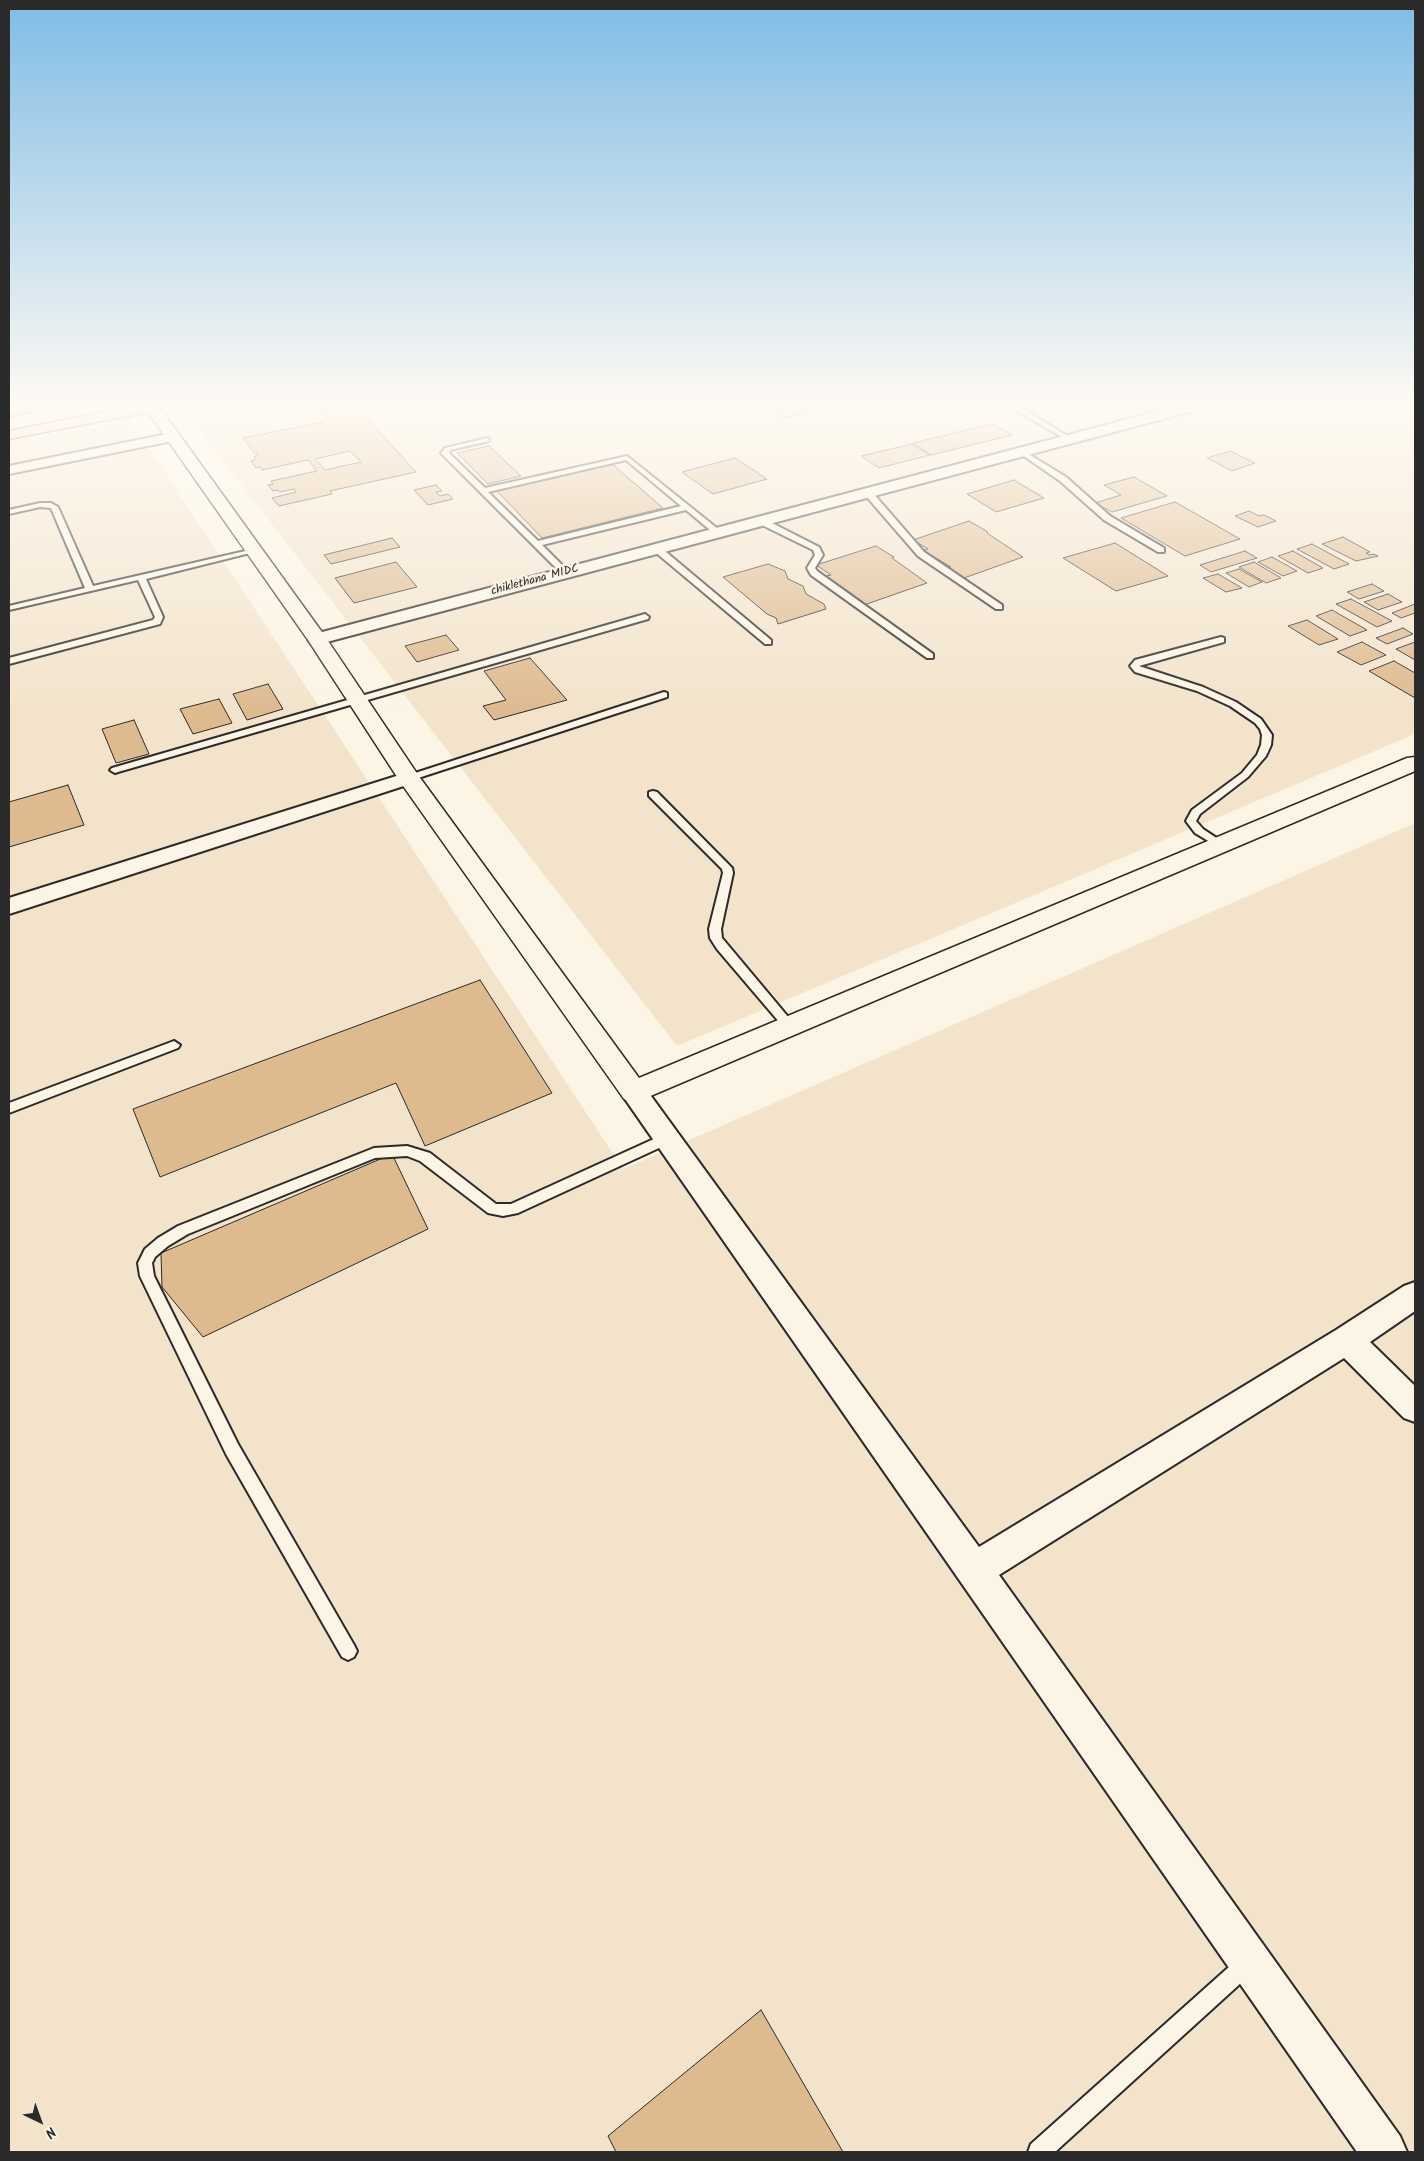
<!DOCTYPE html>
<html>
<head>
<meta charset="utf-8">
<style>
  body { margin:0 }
  #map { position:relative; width:1424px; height:2161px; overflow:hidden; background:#fcf5e5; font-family:Kalam,sans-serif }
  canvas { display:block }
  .frame { position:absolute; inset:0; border:10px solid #2b2b2b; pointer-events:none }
  .north { position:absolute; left:15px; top:2096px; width:50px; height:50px; -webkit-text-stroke:4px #fcf5e5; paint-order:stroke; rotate:138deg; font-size:14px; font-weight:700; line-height:20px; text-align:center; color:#2b2b2b }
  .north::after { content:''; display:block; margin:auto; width:18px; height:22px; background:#2b2b2b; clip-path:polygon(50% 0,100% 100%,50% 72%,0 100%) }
</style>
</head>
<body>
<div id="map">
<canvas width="1424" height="2161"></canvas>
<div class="frame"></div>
<div class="north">N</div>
</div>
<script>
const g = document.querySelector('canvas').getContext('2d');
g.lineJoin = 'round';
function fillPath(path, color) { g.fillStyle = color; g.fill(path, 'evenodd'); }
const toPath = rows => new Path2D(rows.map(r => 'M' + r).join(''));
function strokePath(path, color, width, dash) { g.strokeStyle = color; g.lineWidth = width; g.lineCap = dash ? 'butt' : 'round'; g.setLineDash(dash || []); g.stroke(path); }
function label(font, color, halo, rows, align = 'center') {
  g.font = font + ' Kalam,sans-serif'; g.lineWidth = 5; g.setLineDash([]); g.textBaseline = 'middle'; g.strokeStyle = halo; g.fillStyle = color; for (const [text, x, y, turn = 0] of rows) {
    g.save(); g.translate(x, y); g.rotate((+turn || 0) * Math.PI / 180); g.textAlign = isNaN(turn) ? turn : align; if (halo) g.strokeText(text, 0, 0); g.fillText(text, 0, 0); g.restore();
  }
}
fillPath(toPath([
  [197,408,1415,408,1415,734,677,1046,184,411],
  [130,419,623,1169,1415,823,1415,2152,9,2152,9,442]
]), '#f3e3cb');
const building = toPath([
  [325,408,357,408,416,472,330,491,332,494,279,506,272,498,296,492,294,489,280,492,278,490,273,491,268,485,273,484,271,481,317,471,308,460,262,470,260,467,256,468,251,461,255,460,254,457,257,456,243,438,329,421,320,410,325,408],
  [350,451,361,462,325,470,315,459,350,451],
  [769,408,828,408,783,418,769,408],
  [992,424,1012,435,931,455,913,443,992,424],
  [912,444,930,455,879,468,861,456,912,444],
  [489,446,521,476,488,484,457,453,489,446],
  [1230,451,1255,463,1232,471,1207,458,1230,451],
  [735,458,767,479,713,494,682,472,735,458],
  [612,464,663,508,542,538,496,490,612,464],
  [1134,477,1167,496,1112,512,1095,503,1121,495,1104,485,1134,477],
  [1014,480,1044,498,996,512,967,494,1014,480],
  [436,485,442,491,436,492,440,496,448,494,453,499,428,505,414,490,436,485],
  [1175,502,1240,539,1185,556,1121,518,1175,502],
  [1249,511,1259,516,1264,515,1276,521,1258,527,1235,516,1249,511],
  [969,521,988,532,987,533,1023,557,964,578,947,567,951,567,923,550,928,549,913,540,969,521],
  [1343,537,1370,552,1366,553,1369,555,1374,554,1378,556,1356,561,1322,544,1343,537],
  [392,538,400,547,331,564,324,555,392,538],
  [1115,543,1168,576,1116,591,1063,558,1115,543],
  [1312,544,1349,564,1334,569,1297,549,1312,544],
  [876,546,894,557,892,558,927,583,864,605,848,594,852,594,825,576,831,575,816,565,876,546],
  [1245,551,1257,558,1211,572,1200,565,1245,551],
  [1293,551,1323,568,1308,573,1278,556,1293,551],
  [1272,557,1297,571,1283,576,1258,562,1272,557],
  [396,562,417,587,354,603,335,578,396,562],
  [1254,562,1281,578,1266,583,1239,567,1254,562],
  [768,564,785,571,788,579,803,586,806,594,824,604,826,609,778,624,776,618,767,614,723,577,768,564],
  [1239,569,1262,582,1249,587,1226,573,1239,569],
  [1218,574,1242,588,1226,592,1203,578,1218,574],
  [1372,584,1384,591,1359,599,1347,592,1372,584],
  [1388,594,1402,602,1378,610,1364,602,1388,594],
  [1351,599,1392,621,1377,627,1336,604,1351,599],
  [1415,604,1415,613,1401,618,1392,613,1415,604],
  [1332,610,1367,630,1350,636,1316,616,1332,610],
  [1307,620,1338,639,1319,645,1288,626,1307,620],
  [1403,628,1413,634,1387,644,1376,638,1403,628],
  [446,635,459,650,417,662,405,646,446,635],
  [1362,642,1386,655,1361,665,1337,652,1362,642],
  [1415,642,1415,660,1396,649,1415,642],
  [530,658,567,700,494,720,483,706,506,700,484,671,530,658],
  [1394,661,1415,673,1415,698,1369,671,1394,661],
  [268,684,283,709,247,720,233,694,268,684],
  [219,699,232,723,193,734,180,709,219,699],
  [134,720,149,754,116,763,102,729,134,720],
  [68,785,84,825,9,847,9,802,68,785],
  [480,980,552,1093,425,1146,396,1083,160,1177,133,1109,480,980],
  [392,1154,428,1229,203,1337,162,1287,161,1253,392,1154],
  [761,2010,843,2152,616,2152,608,2136,761,2010]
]);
fillPath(building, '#deba8f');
strokePath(building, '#2b2b2b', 1);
const lane = toPath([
  [1012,408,1021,408,1074,440,1069,441,1012,408],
  [487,438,489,439,489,441,450,450,449,453,485,488,627,456,723,533,716,535,686,510,542,545,570,573,563,575,441,453,445,448,487,438],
  [626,460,681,506,538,541,488,492,626,460],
  [1021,452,1025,452,1066,477,1110,516,1164,548,1164,552,1158,552,1104,520,1060,481,1021,454,1021,452],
  [866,492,872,492,924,552,1002,605,1002,609,996,609,918,556,866,496,866,492],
  [40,503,51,503,58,507,93,586,254,549,258,551,146,579,163,617,160,624,9,664,9,658,153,620,155,617,138,580,9,610,9,606,85,588,51,508,40,507,9,514,9,510,40,503],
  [760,520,766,520,819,547,823,555,815,568,817,571,933,654,933,658,927,658,811,575,807,568,815,555,813,550,760,524,760,520],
  [654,547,660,547,771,640,771,644,765,644,654,551,654,547],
  [645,614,649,617,648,619,118,772,115,773,110,770,112,768,645,614],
  [1221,637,1224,638,1224,642,1139,666,1203,687,1236,702,1261,719,1272,735,1271,745,1266,756,1248,777,1200,814,1196,821,1203,829,1224,843,1225,845,1220,848,1195,833,1186,821,1192,810,1242,773,1257,755,1261,745,1262,735,1260,729,1255,723,1230,706,1197,691,1135,672,1130,666,1135,660,1221,637],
  [664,692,667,693,667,697,412,780,406,780,404,778,406,776,664,692],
  [653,791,657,792,732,868,733,873,721,929,722,938,794,1024,796,1027,794,1030,786,1030,717,949,710,938,709,929,723,873,722,869,649,796,649,792,653,791],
  [174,1041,180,1045,178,1048,9,1113,9,1103,174,1041],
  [667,1133,672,1134,674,1138,672,1142,518,1213,503,1216,488,1213,420,1161,407,1156,375,1158,188,1234,168,1246,155,1257,152,1263,154,1276,238,1444,354,1645,357,1651,354,1657,348,1660,342,1657,226,1454,140,1276,138,1263,145,1249,158,1238,178,1226,374,1148,407,1146,430,1153,496,1204,511,1204,667,1133],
  [1246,1955,1253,1958,1256,1965,1253,1972,1055,2152,1028,2152,1031,2144,1239,1958,1246,1955]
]);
const street = toPath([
  [9,408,33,408,31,411,9,416,9,408],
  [1170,408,1195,408,1193,411,323,643,317,644,311,643,308,639,311,635,1170,408],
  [172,433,177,434,179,437,177,440,9,474,9,466,172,433],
  [409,772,416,774,419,778,416,782,9,914,9,898,409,772],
  [634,1082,643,1085,979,1547,1336,1330,1404,1286,1415,1282,1415,1311,1370,1342,1415,1386,1415,1422,1404,1418,1344,1358,999,1575,1400,2136,1407,2152,1357,2152,625,1099,621,1092,625,1085,634,1082]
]);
const secondary = toPath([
  [145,408,160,408,324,635,418,775,639,1078,1407,758,1415,757,1415,771,634,1103,624,1099,401,783,308,640,145,408]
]);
const primary = toPath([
  [124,408,156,408,149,412,9,439,9,431,124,408]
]);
strokePath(lane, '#2b2b2b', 4);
strokePath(street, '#2b2b2b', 4);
strokePath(secondary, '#2b2b2b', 3);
strokePath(primary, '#2b2b2b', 3);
fillPath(lane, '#fcf5e5');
fillPath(street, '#fcf5e5');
fillPath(secondary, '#fcf5e5');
fillPath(primary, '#fcdcac');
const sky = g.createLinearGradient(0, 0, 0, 711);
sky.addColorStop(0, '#7fbce6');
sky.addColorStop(0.57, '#fefaf3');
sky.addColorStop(1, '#fefaf300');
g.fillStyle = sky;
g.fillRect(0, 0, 1424, 711);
label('12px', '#2b2b2b', '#fcf5e5', [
  ["chiklethana MIDC",535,581,-15]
]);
</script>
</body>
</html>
